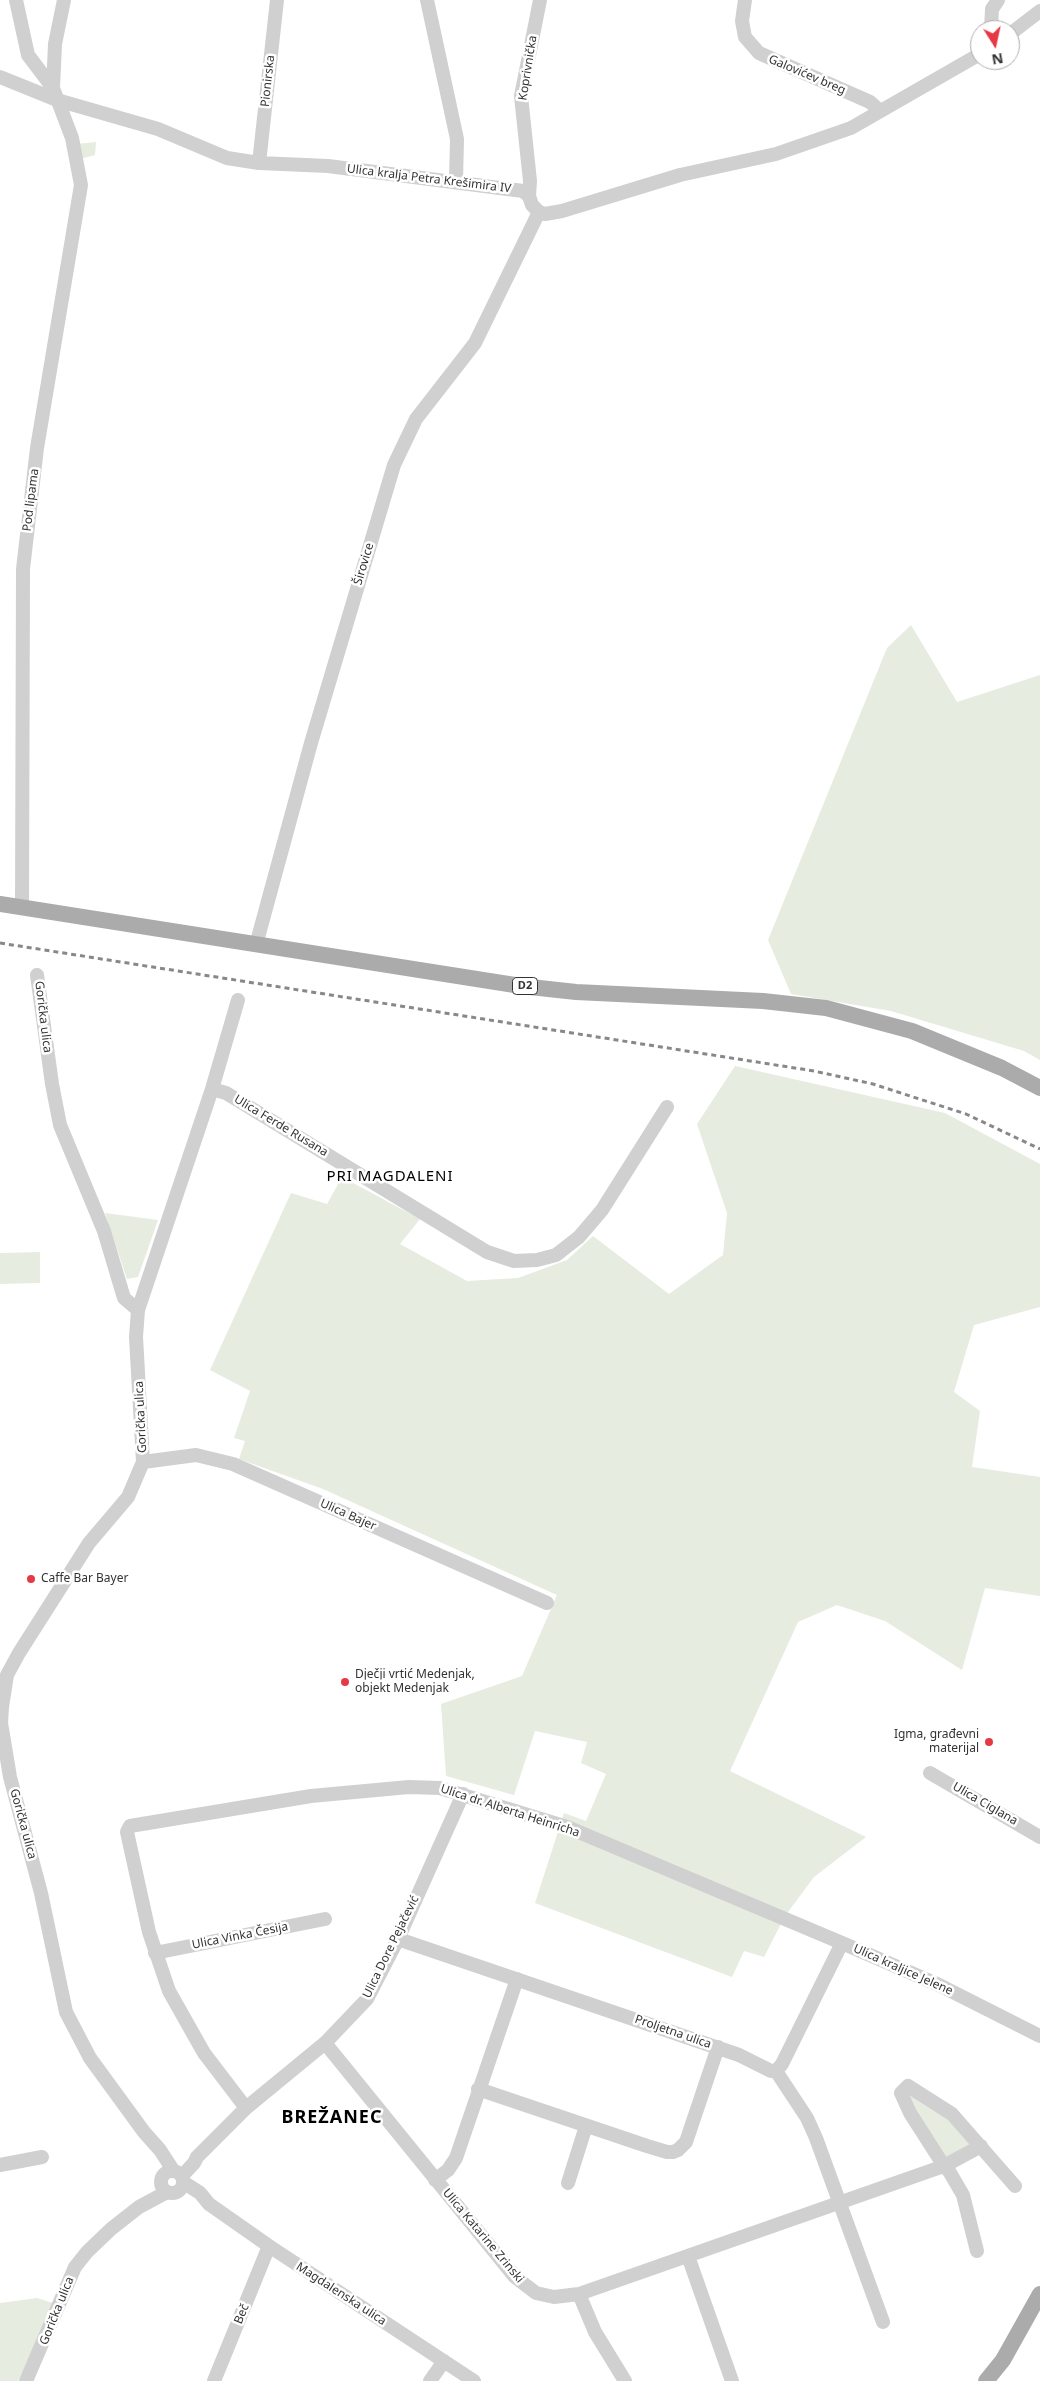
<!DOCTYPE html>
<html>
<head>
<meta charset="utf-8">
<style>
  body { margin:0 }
  #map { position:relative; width:1040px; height:2381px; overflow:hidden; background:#fff; font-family:"Noto Sans",sans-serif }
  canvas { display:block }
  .north { position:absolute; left:970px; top:20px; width:50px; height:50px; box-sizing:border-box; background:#fff; border:1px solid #adadad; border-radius:50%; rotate:170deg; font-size:14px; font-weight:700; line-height:20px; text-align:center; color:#333 }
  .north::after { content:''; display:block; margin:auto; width:18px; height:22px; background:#e63946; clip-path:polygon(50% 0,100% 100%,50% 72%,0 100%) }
</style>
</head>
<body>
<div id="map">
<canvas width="1040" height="2381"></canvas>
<div class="north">N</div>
</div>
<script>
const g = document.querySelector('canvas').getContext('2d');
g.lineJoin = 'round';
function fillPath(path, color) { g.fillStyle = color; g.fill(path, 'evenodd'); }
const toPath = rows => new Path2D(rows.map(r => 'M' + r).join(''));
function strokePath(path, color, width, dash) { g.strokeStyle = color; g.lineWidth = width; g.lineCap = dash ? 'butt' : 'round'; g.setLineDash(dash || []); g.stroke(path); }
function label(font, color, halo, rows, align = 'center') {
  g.font = font + ' "Noto Sans",sans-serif'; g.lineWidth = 5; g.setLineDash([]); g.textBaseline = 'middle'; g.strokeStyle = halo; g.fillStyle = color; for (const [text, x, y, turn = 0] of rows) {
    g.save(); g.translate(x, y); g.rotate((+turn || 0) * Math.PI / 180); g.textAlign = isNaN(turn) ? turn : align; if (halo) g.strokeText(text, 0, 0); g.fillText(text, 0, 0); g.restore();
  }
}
fillPath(toPath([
  [96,142,95,155,84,158,79,157,77,144],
  [911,625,957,702,1040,675,1040,1060,1024,1051,891,1011,791,994,768,940,887,648],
  [735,1066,945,1113,1040,1164,1040,1307,974,1325,954,1392,980,1411,972,1467,1040,1477,1040,1596,985,1588,962,1670,885,1621,837,1605,798,1622,730,1771,866,1837,814,1877,785,1916,764,1957,744,1951,732,1977,535,1903,564,1813,586,1821,606,1774,581,1763,587,1742,535,1731,514,1795,446,1776,441,1704,522,1676,557,1595,323,1489,239,1459,245,1441,234,1438,250,1391,210,1370,291,1193,327,1204,342,1177,420,1219,400,1244,467,1281,518,1278,567,1260,593,1236,669,1294,723,1255,727,1213,697,1124],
  [105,1213,158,1220,138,1277,127,1279],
  [40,1252,40,1283,0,1284,0,1253],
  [911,2094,948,2117,970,2142,969,2146,946,2157,908,2100],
  [37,2298,53,2303,38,2339,18,2381,0,2381,0,2303]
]), '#e6ecdf');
strokePath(toPath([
  [16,0,28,55,53,88],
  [427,0,457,139,456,181],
  [745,0,742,21,745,37,759,53,870,102,880,111],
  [991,30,992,9,998,0],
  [1010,34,1040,11],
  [0,77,57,100,158,129,227,158,259,163,328,166,523,191,529,196,532,205,539,212,545,214,562,211,680,175,776,154,851,128,980,54],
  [259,163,277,0],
  [529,196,530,181,521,96,540,0],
  [22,908,23,569,37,448,81,185,72,138,53,88,55,44,64,0],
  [256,945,311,743,394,465,416,419,475,343,539,212],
  [37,975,52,1084,60,1125,104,1231,124,1298,138,1310],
  [212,1089,226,1093,487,1252,514,1261,537,1260,556,1255,579,1237,602,1210,667,1107],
  [143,1462,196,1455,233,1464,547,1603],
  [930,1773,1040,1837],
  [398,1939,739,2055,771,2071,776,2071,782,2064,842,1943,939,1985,1040,2036],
  [155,1953,325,1919],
  [325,2043,515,2277,536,2293,554,2297,579,2294,944,2166,981,2146],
  [776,2071,807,2118,816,2138,883,2322],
  [478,2089,647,2146,667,2152,673,2152,678,2150,686,2142,718,2047],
  [246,2108,204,2053,169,1991,149,1932,127,1832,130,1826,311,1796,409,1787,440,1788,567,1827,842,1943],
  [0,2165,42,2157],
  [173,2170,160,2150,144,2132,90,2058,66,2012,41,1893,10,1777,1,1723,2,1707,7,1675,19,1653,89,1543,128,1497,143,1462,136,1337,138,1310,212,1089,238,1000],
  '161 2182a11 11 0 1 1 22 0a11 11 0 1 1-22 0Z',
  [182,2176,194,2163,197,2157,246,2108,325,2043,367,1999,398,1939,463,1794],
  [435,2180,448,2170,456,2158,517,1979],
  [183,2182,200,2193,209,2204,269,2246,474,2381],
  [568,2183,586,2126],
  [977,2251,963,2195,949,2171,944,2166,910,2113,901,2093,908,2086,952,2114,1015,2186],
  [688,2256,732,2381],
  [579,2294,595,2332,625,2381],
  [26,2381,75,2267,87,2252,111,2229,139,2207,167,2192],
  [214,2381,269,2246],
  [430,2381,444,2361]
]), '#d0d0d0', 14);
strokePath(toPath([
  [0,904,521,986,576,992,763,1001,826,1008,912,1031,1002,1068,1040,1088],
  [986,2381,1003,2360,1040,2294]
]), '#ababab', 16);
strokePath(toPath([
  [0,943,814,1071,873,1084,966,1114,1040,1149]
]), '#888', 3, [5, 4]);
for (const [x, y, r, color] of [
  [31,1579,5,"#e63946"],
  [345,1682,5,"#e63946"],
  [989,1742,5,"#e63946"]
]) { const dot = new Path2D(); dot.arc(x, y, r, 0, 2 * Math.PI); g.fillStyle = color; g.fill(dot); strokePath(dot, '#fff', 2); }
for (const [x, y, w] of [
  [525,986,25]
]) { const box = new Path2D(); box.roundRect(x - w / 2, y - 8.5, w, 17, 4); g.fillStyle = '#fff'; g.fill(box); strokePath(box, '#333', 1); }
label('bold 11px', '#333', null, [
  ["D2",525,986]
]);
label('12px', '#333', '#fff', [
  ["Koprivnička",528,68,-81],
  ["Galovićev breg",807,75,23],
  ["Pionirska",268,81,-84],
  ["Ulica kralja Petra Krešimira IV",429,179,7],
  ["Pod lipama",31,500,-83],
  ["Širovice",364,564,-73],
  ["Gorička ulica",43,1017,83],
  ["Ulica Ferde Rusana",281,1126,31],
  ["Gorička ulica",141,1417,-93],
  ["Ulica Bajer",348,1515,24],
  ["Ulica Ciglana",985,1804,30],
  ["Ulica dr. Alberta Heinricha",510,1811,18],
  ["Gorička ulica",23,1824,75],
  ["Ulica Vinka Česija",240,1936,-11],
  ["Ulica Dore Pejačević",391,1947,-64],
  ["Ulica kraljice Jelene",903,1970,24],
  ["Proljetna ulica",673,2032,19],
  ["Ulica Katarine Zrinski",483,2236,50],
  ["Magdalenska ulica",341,2294,33],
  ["Gorička ulica",57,2311,-68],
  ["Beč",242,2314,-68]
]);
label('12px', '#333', '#fff', [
  ["Caffe Bar Bayer",41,1579],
  ["Dječji vrtić Medenjak,",355,1675],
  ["objekt Medenjak",355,1689],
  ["Igma, građevni",979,1735,"right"],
  ["materijal",979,1749,"right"]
], 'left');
g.letterSpacing = '1px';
label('15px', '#000', '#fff', [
  ["PRI MAGDALENI",390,1177]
]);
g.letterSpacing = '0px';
g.letterSpacing = '1px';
label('bold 18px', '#000', '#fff', [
  ["BREŽANEC",332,2118]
]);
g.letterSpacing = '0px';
</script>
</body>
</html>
